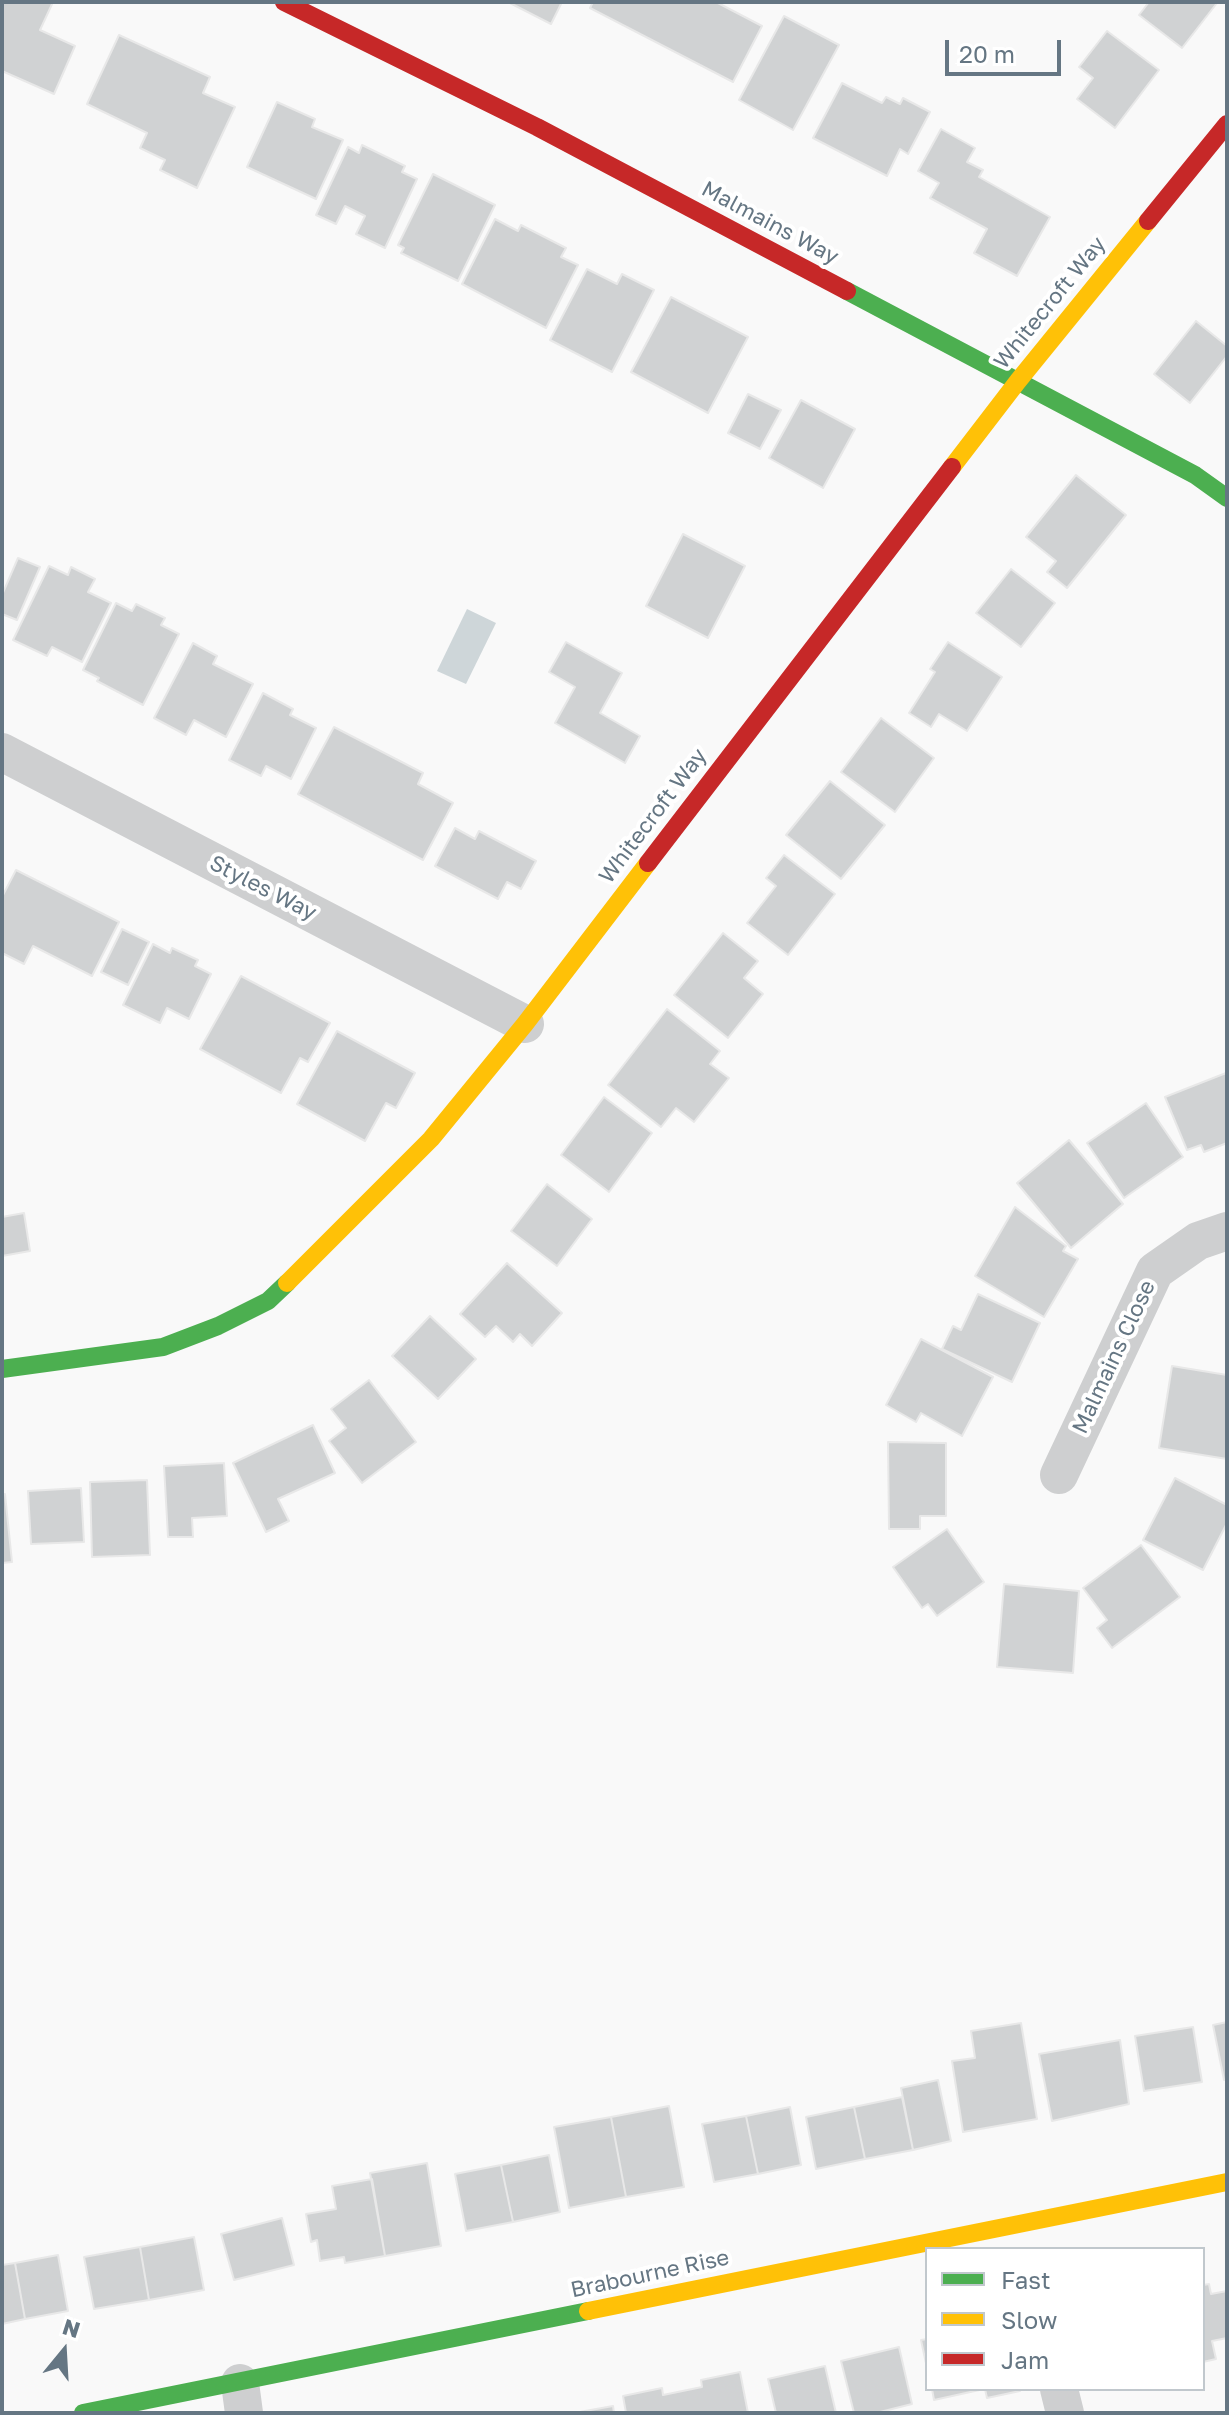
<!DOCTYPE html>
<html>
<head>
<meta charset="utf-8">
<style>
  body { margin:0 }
  #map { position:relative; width:1229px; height:2415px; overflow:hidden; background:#f9f9f9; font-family:"Golos Text",sans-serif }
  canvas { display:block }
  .frame { position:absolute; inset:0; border:4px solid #657683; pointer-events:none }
  .legend { position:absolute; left:925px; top:2247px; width:280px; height:144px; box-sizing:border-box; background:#fff; border:2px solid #c1c8cd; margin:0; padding:10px 14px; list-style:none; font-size:24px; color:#657683 }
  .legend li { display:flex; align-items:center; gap:16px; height:40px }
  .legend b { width:40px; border:2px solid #c1c8cd }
  .north { position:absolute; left:24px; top:2311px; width:80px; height:80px; -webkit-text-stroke:6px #fff; paint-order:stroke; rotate:18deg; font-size:22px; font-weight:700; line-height:32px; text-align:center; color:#657683 }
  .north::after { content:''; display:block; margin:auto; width:28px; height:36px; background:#657683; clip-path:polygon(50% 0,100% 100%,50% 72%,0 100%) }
  .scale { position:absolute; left:945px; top:40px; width:116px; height:36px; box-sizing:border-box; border:4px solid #657683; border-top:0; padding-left:10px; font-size:24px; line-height:28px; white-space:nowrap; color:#657683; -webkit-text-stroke:6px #fff; paint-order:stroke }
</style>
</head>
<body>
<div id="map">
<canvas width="1229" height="2415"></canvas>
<div class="frame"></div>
<ul class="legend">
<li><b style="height:10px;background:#4caf50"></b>Fast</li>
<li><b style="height:10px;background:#ffc107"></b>Slow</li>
<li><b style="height:10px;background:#c62828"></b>Jam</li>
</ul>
<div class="north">N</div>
<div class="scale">20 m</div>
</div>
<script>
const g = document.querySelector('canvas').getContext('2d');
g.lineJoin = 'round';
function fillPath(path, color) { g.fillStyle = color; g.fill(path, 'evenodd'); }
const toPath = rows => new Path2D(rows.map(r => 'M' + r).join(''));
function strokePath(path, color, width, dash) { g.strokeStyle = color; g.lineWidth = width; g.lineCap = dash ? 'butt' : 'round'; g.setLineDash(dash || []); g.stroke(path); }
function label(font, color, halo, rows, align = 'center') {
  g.font = font + ' "Golos Text",sans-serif'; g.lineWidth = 8; g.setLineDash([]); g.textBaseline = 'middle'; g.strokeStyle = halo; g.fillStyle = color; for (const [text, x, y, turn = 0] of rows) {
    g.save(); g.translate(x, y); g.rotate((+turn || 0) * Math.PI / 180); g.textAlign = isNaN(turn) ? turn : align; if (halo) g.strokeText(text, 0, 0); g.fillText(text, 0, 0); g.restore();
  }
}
fillPath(toPath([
  [467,609,496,623,466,684,437,671]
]), '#ced6d9');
const building = toPath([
  [2,2,53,2,40,30,75,46,54,94,2,71,2,2],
  [508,2,562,2,551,24,508,2],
  [593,2,716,2,762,26,733,82,590,8,593,2],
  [1149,2,1216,2,1217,3,1182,48,1139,15,1149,2],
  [784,16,839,45,793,130,739,100,784,16],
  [1107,31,1159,70,1115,128,1077,99,1093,78,1079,67,1107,31],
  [119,35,210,77,203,93,235,107,197,188,160,170,165,160,140,148,147,133,87,104,119,35],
  [842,83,882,103,886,97,900,104,903,98,930,112,908,154,900,149,887,176,813,138,842,83],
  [277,102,315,119,312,127,343,140,316,199,247,167,277,102],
  [941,129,975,148,967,162,983,170,979,177,1050,217,1017,276,974,253,987,229,930,198,939,183,918,171,941,129],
  [362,145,405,166,402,172,417,179,385,248,356,234,365,216,345,206,336,224,316,215,348,147,359,153,362,145],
  [433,174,495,205,458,281,401,253,404,248,398,245,433,174],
  [495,219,518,231,521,225,566,248,561,257,578,265,546,328,462,284,495,219],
  [587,269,617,284,622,274,654,290,612,372,550,340,587,269],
  [671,297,748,337,708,413,631,372,671,297],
  [1196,321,1227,346,1227,356,1190,403,1154,374,1196,321],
  [748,394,781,410,760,449,728,433,748,394],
  [801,400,855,429,823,488,769,458,801,400],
  [1076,475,1126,515,1067,588,1047,572,1056,561,1026,537,1076,475],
  [683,534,745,566,708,638,646,606,683,534],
  [18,558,40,567,17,620,2,614,2,595,18,558],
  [49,566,68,575,71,567,95,579,88,592,111,603,82,662,52,647,47,656,13,640,49,566],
  [1011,569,1055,603,1021,647,976,613,1011,569],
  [116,603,132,611,136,604,165,618,161,625,179,634,143,705,97,681,99,678,83,670,116,603],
  [566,642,622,673,600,713,640,736,625,763,555,723,575,687,549,672,566,642],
  [948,642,1002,677,967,731,939,714,931,727,909,713,935,672,930,669,948,642],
  [193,643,217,656,213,664,253,684,226,737,194,720,186,735,154,718,193,643],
  [263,693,293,709,290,715,316,728,291,779,266,766,261,776,229,760,263,693],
  [881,718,934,758,895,812,841,772,881,718],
  [334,727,423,773,418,784,453,803,423,860,298,794,334,727],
  [830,781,885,825,841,879,786,835,830,781],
  [455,828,475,839,479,831,536,861,521,889,507,882,498,899,435,866,455,828],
  [784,855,835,894,788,955,747,923,776,886,766,878,784,855],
  [16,870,119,922,92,976,33,946,24,964,2,953,2,897,16,870],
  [122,929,149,942,128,985,101,972,122,929],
  [723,933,758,961,744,978,763,994,728,1038,674,995,723,933],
  [153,944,170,953,172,948,198,960,195,966,211,974,189,1019,167,1008,160,1023,123,1005,153,944],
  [241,976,330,1023,308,1062,300,1058,281,1093,200,1049,241,976],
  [667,1009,720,1051,710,1064,729,1078,694,1122,676,1108,661,1127,608,1085,667,1009],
  [337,1031,415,1073,396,1108,386,1103,365,1141,297,1104,337,1031],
  [1226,1073,1227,1143,1204,1152,1201,1145,1187,1150,1165,1097,1226,1073],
  [604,1097,652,1133,609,1192,561,1155,604,1097],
  [1146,1103,1183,1157,1124,1198,1087,1143,1146,1103],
  [1069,1140,1123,1204,1071,1248,1017,1183,1069,1140],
  [547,1184,592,1219,557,1266,511,1231,547,1184],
  [1015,1207,1066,1246,1063,1251,1078,1259,1044,1317,975,1276,1015,1207],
  [24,1213,30,1251,2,1256,2,1217,24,1213],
  [507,1263,562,1313,532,1346,520,1334,513,1342,496,1326,485,1337,460,1314,507,1263],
  [978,1294,1040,1323,1012,1382,942,1349,953,1326,961,1330,978,1294],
  [430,1316,476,1359,438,1399,392,1356,430,1316],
  [921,1339,993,1377,962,1436,921,1413,916,1422,886,1405,921,1339],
  [1172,1366,1227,1375,1227,1459,1159,1448,1172,1366],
  [369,1380,416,1442,362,1483,329,1441,346,1428,331,1409,369,1380],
  [313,1425,335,1473,278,1499,289,1521,266,1532,233,1463,313,1425],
  [888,1442,946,1443,946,1516,920,1516,920,1529,889,1529,888,1442],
  [224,1463,227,1516,192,1518,193,1537,168,1537,164,1466,224,1463],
  [1175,1478,1227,1505,1227,1523,1203,1570,1143,1540,1175,1478],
  [147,1480,150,1555,92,1557,90,1482,147,1480],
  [81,1488,84,1542,31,1544,28,1491,81,1488],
  [5,1494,12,1562,2,1563,2,1495,5,1494],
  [947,1529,984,1582,937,1616,928,1604,922,1608,893,1567,947,1529],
  [1141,1545,1180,1597,1112,1648,1097,1628,1107,1620,1083,1588,1141,1545],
  [1004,1584,1079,1591,1073,1673,997,1667,1004,1584],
  [1227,2022,1227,2079,1224,2080,1213,2025,1227,2022],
  [1021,2023,1037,2119,963,2132,952,2061,975,2058,971,2031,1021,2023],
  [1193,2027,1202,2082,1144,2091,1135,2036,1193,2027],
  [1120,2040,1129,2104,1052,2121,1039,2054,1120,2040],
  [938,2080,951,2141,913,2150,901,2088,938,2080],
  [902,2097,913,2150,865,2159,854,2107,902,2097],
  [669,2106,684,2187,626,2197,611,2117,669,2106],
  [790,2107,801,2165,758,2174,746,2116,790,2107],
  [854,2107,865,2159,816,2169,806,2117,854,2107],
  [746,2116,758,2174,714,2182,702,2124,746,2116],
  [611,2117,626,2197,569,2208,554,2127,611,2117],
  [549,2155,560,2212,513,2222,501,2165,549,2155],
  [427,2163,441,2246,385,2256,370,2173,427,2163],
  [501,2165,513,2222,466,2231,455,2174,501,2165],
  [372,2179,385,2256,345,2263,344,2257,320,2261,317,2240,311,2242,306,2214,336,2209,332,2186,372,2179],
  [282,2218,294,2265,234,2280,221,2234,282,2218],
  [194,2237,204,2290,149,2300,140,2247,194,2237],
  [140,2247,149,2300,94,2309,84,2257,140,2247],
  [58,2255,68,2311,25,2319,15,2263,58,2255],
  [15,2263,25,2319,2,2324,2,2265,15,2263],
  [1209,2284,1211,2294,1227,2291,1227,2338,1212,2341,1216,2359,1203,2362,1203,2285,1209,2284],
  [927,2339,927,2368,921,2340,927,2339],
  [899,2347,912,2404,876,2413,854,2413,841,2361,899,2347],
  [825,2366,836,2413,776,2413,768,2379,825,2366],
  [740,2372,748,2413,626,2413,623,2396,662,2388,663,2395,702,2387,701,2380,740,2372],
  [932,2389,984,2389,934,2400,932,2389],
  [985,2389,1019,2389,1020,2391,987,2398,985,2389],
  [613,2406,614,2413,574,2413,613,2406]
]);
fillPath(building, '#d0d2d3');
strokePath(building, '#e8e8e8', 2);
strokePath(toPath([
  [2,752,525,1024],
  [1059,1475,1155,1271,1198,1241,1227,1231],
  [240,2383,244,2413],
  [1059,2389,1065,2413]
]), '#cecfd0', 38);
strokePath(toPath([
  [847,291,1195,475,1227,498],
  [2,1369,163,1347,218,1326,268,1301,287,1283],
  [83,2413,588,2311]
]), '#4caf50', 18);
strokePath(toPath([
  [952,467,1018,381,1148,221],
  [287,1283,431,1139,525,1024,648,863],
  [588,2311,1227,2182]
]), '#ffc107', 18);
strokePath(toPath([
  [284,2,537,127,847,291],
  [1148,221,1227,124],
  [648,863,952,467]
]), '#c62828', 18);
label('22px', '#657683', '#fff', [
  ["Malmains Way",770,223,28],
  ["Whitecroft Way",1050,303,-51],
  ["Whitecroft Way",653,816,-53],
  ["Styles Way",263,888,27],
  ["Malmains Close",1114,1357,-65],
  ["Brabourne Rise",650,2274,-12]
]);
</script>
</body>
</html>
